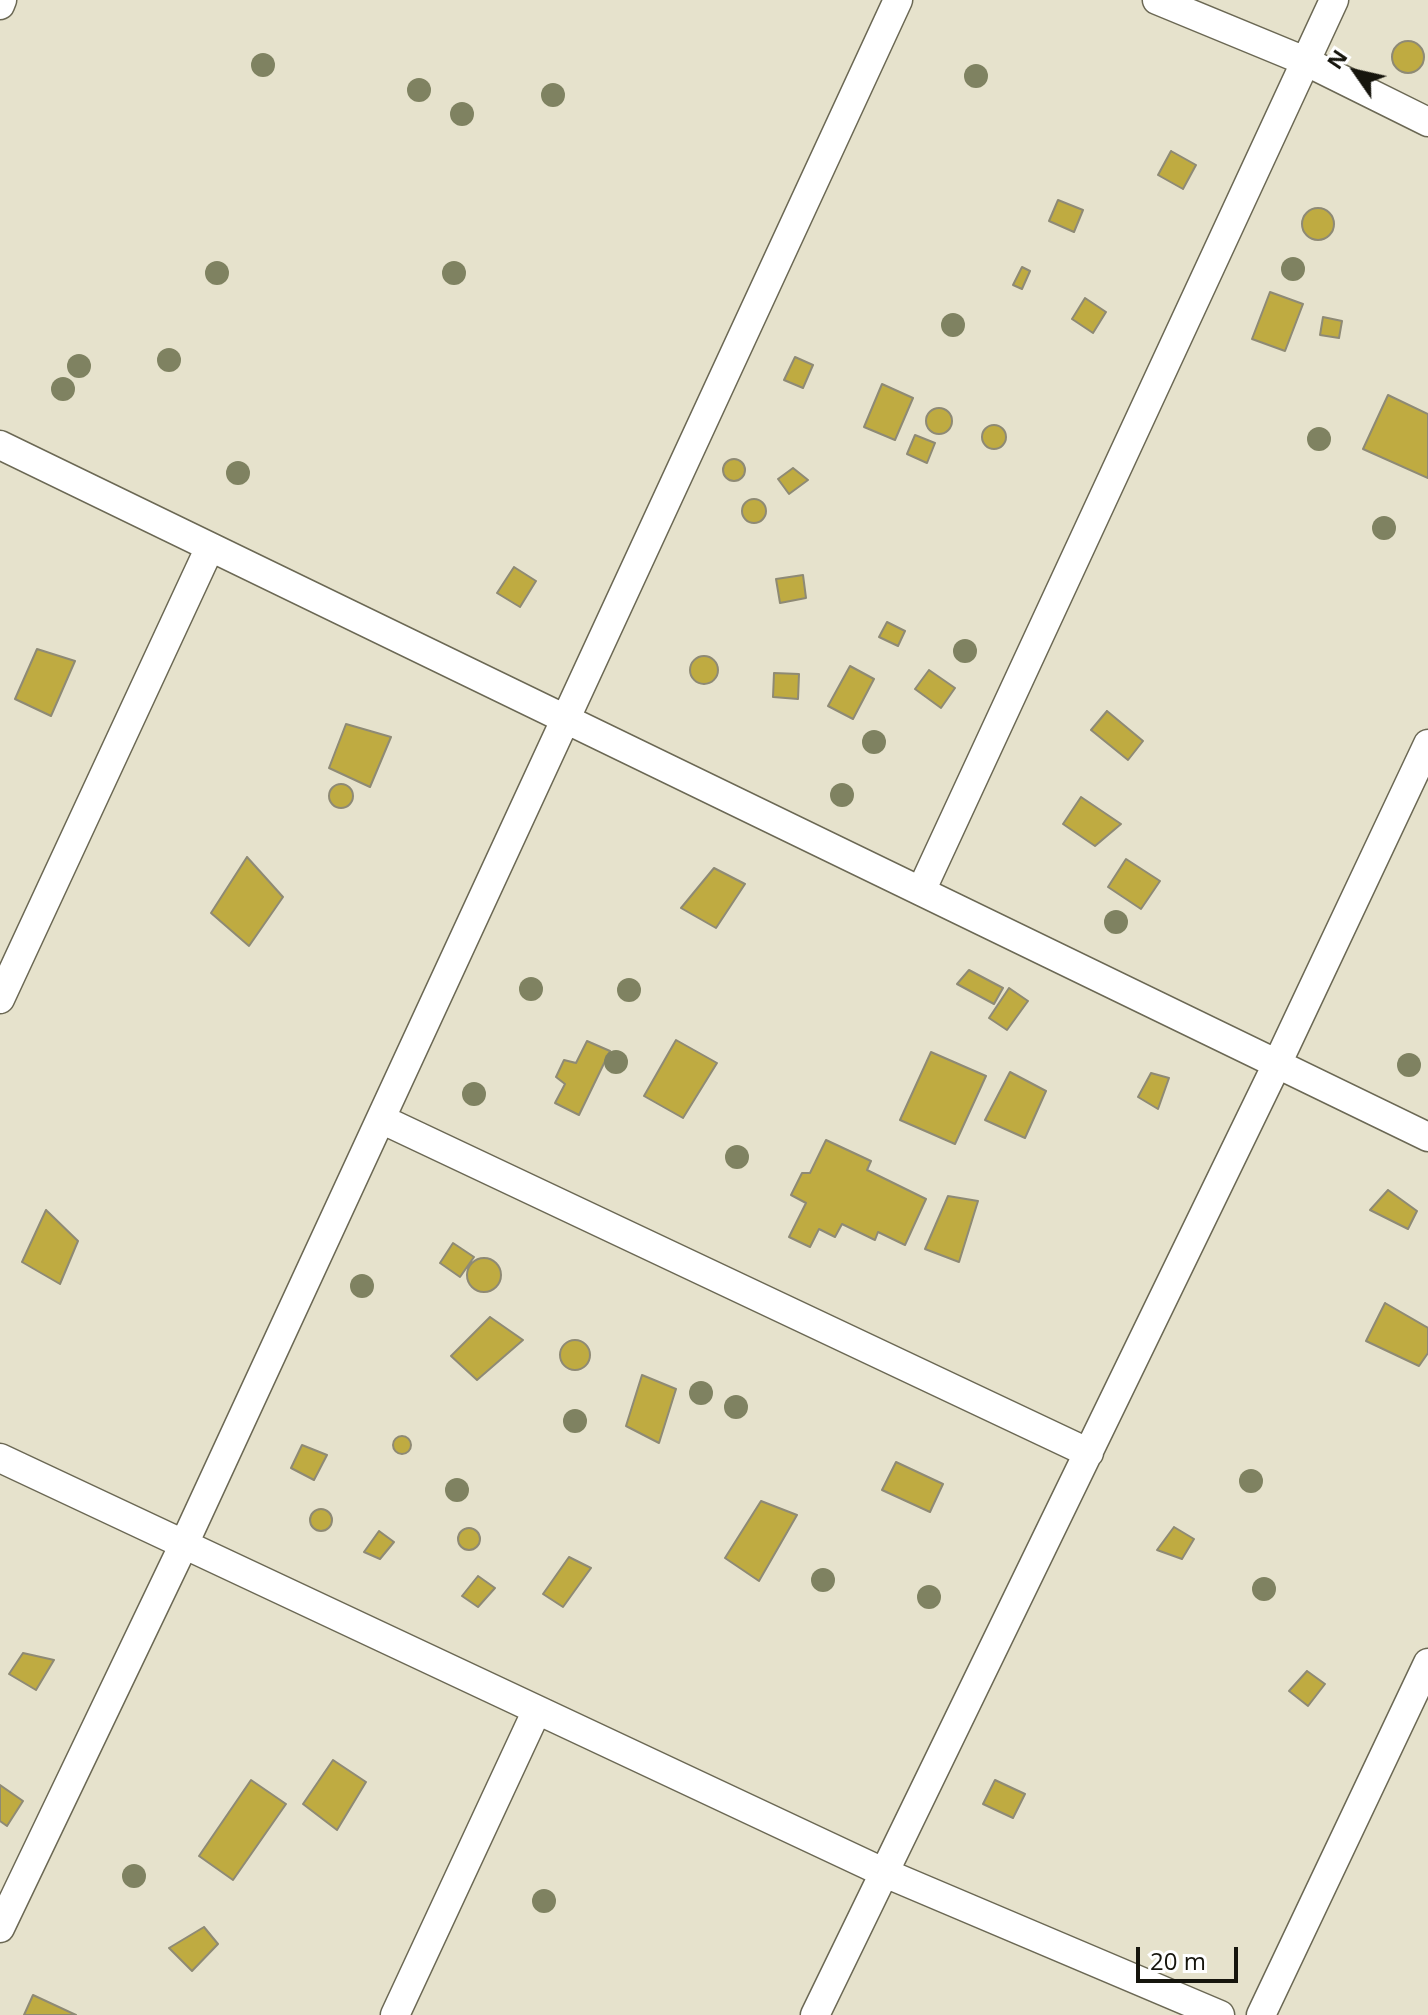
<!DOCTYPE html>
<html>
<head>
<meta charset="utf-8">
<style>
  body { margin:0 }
  #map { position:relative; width:1428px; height:2015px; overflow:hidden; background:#e6e2cc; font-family:"Open Sans",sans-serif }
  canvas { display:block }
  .north { position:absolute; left:1316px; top:32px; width:80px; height:80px; -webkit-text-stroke:6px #fff; paint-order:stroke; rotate:304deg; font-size:22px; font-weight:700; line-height:32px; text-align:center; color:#16150d }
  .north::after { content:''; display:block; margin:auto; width:28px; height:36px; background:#16150d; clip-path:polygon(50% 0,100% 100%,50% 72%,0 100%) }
  .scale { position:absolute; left:1136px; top:1947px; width:102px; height:36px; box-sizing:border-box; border:4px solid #16150d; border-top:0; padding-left:10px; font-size:24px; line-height:28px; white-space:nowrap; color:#16150d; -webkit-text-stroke:6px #fff; paint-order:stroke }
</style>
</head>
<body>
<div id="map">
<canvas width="1428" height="2015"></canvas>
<div class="north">N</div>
<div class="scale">20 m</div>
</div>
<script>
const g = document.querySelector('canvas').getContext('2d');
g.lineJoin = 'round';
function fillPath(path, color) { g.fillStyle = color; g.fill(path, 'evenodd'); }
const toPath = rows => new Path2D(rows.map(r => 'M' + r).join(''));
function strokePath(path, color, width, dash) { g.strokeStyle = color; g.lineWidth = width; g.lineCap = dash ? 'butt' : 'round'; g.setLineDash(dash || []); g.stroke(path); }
const building = toPath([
  '1392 57a16 16 0 1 1 32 0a16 16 0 1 1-32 0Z',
  [1171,151,1196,165,1183,189,1158,175,1171,151],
  [1058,200,1083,210,1074,232,1049,221,1058,200],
  '1302 224a16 16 0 1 1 32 0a16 16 0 1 1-32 0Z',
  [1022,267,1030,271,1022,289,1013,285,1022,267],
  [1270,292,1303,304,1285,351,1252,339,1270,292],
  [1085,298,1106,312,1093,333,1072,319,1085,298],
  [1323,317,1342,321,1339,338,1320,335,1323,317],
  [795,357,813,365,803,388,784,380,795,357],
  [882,384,913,398,895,440,864,427,882,384],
  [1388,395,1428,414,1428,478,1363,449,1388,395],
  '926 421a13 13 0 1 1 26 0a13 13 0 1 1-26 0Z',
  '982 437a12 12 0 1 1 24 0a12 12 0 1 1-24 0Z',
  [915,435,935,443,927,463,907,454,915,435],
  '723 470a11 11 0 1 1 22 0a11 11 0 1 1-22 0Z',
  [793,468,808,480,789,494,778,479,793,468],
  '742 511a12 12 0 1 1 24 0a12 12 0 1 1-24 0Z',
  [514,567,536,581,520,607,497,593,514,567],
  [803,575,806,598,780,603,776,579,803,575],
  [887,622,905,631,898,646,879,637,887,622],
  [37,649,75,661,51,716,15,699,37,649],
  '690 670a14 14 0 1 1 28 0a14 14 0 1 1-28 0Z',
  [850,666,874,679,853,719,828,706,850,666],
  [929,670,955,688,941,708,915,689,929,670],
  [774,673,799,674,798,699,773,697,774,673],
  [1107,711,1143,741,1128,760,1091,730,1107,711],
  [346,724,391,737,370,787,329,768,346,724],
  '329 796a12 12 0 1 1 24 0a12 12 0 1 1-24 0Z',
  [1081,797,1121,824,1095,846,1063,824,1081,797],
  [247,857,283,897,249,946,211,913,247,857],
  [1126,859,1160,881,1141,909,1108,887,1126,859],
  [714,868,745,884,716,928,681,908,714,868],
  [969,970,1003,988,994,1004,957,984,969,970],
  [1009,988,1028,1001,1007,1030,989,1018,1009,988],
  [676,1040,717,1063,683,1118,644,1096,676,1040],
  [587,1041,610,1051,579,1115,555,1103,565,1084,556,1077,564,1060,576,1063,587,1041],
  [931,1052,986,1076,955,1144,900,1120,931,1052],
  [1010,1072,1046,1091,1025,1138,985,1120,1010,1072],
  [1151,1073,1169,1078,1158,1109,1138,1097,1151,1073],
  [826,1140,871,1161,867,1170,926,1199,905,1245,878,1232,875,1240,842,1224,835,1237,819,1229,810,1247,789,1237,806,1203,791,1195,802,1173,810,1173,826,1140],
  [1388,1190,1417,1211,1408,1229,1370,1210,1388,1190],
  [948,1196,978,1201,959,1262,925,1249,948,1196],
  [46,1210,78,1241,60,1284,22,1262,46,1210],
  [453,1243,474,1257,460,1277,440,1263,453,1243],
  '467 1275a17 17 0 1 1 34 0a17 17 0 1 1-34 0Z',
  [1385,1303,1428,1328,1428,1353,1419,1366,1366,1341,1385,1303],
  [490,1317,523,1340,477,1380,451,1356,490,1317],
  '560 1355a15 15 0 1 1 30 0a15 15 0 1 1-30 0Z',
  [642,1375,676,1389,659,1443,626,1426,642,1375],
  '393 1445a9 9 0 1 1 18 0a9 9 0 1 1-18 0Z',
  [302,1445,327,1455,314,1480,291,1468,302,1445],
  [896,1462,943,1484,930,1512,882,1490,896,1462],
  [761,1501,797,1515,759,1581,725,1558,761,1501],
  '310 1520a11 11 0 1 1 22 0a11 11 0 1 1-22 0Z',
  [1174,1527,1194,1539,1182,1559,1157,1550,1174,1527],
  '458 1539a11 11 0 1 1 22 0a11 11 0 1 1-22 0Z',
  [379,1531,394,1542,380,1559,364,1552,379,1531],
  [569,1557,591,1568,563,1607,543,1594,569,1557],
  [478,1576,495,1588,478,1607,462,1596,478,1576],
  [23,1653,54,1660,36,1690,9,1674,23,1653],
  [1307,1671,1325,1684,1308,1706,1289,1691,1307,1671],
  [333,1760,366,1782,337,1830,303,1804,333,1760],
  [251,1780,286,1804,233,1880,199,1856,251,1780],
  [995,1780,1025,1794,1013,1818,983,1804,995,1780],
  [0,1785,23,1801,7,1826,0,1821,0,1785],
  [204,1927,218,1944,192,1971,169,1948,204,1927],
  [33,1995,76,2015,24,2015,33,1995]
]);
fillPath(building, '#bfab41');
strokePath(building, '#8e8a75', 2);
const street = toPath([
  [1157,0,1305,61,1428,122],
  [0,5,2,0],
  [0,445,1428,1137],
  [921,891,1334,0],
  [0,999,210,547],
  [381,1119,1089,1453],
  [0,1458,885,1873,1220,2015],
  [0,1928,184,1544,898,0],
  [395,2015,537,1710],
  [815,2015,1277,1064,1428,744],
  [1261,2015,1428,1663]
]);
strokePath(street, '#6b6854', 31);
strokePath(street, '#fff', 28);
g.fillStyle = '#7f8261';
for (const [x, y] of [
  [263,65],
  [976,76],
  [419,90],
  [553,95],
  [462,114],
  [1293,269],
  [217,273],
  [454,273],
  [953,325],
  [169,360],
  [79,366],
  [63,389],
  [1319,439],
  [238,473],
  [1384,528],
  [965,651],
  [874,742],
  [842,795],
  [1116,922],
  [531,989],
  [629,990],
  [616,1062],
  [1409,1065],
  [474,1094],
  [737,1157],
  [362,1286],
  [701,1393],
  [736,1407],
  [575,1421],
  [1251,1481],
  [457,1490],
  [823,1580],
  [1264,1589],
  [929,1597],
  [134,1876],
  [544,1901]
]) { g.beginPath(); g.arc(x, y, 12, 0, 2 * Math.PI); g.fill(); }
</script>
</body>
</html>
